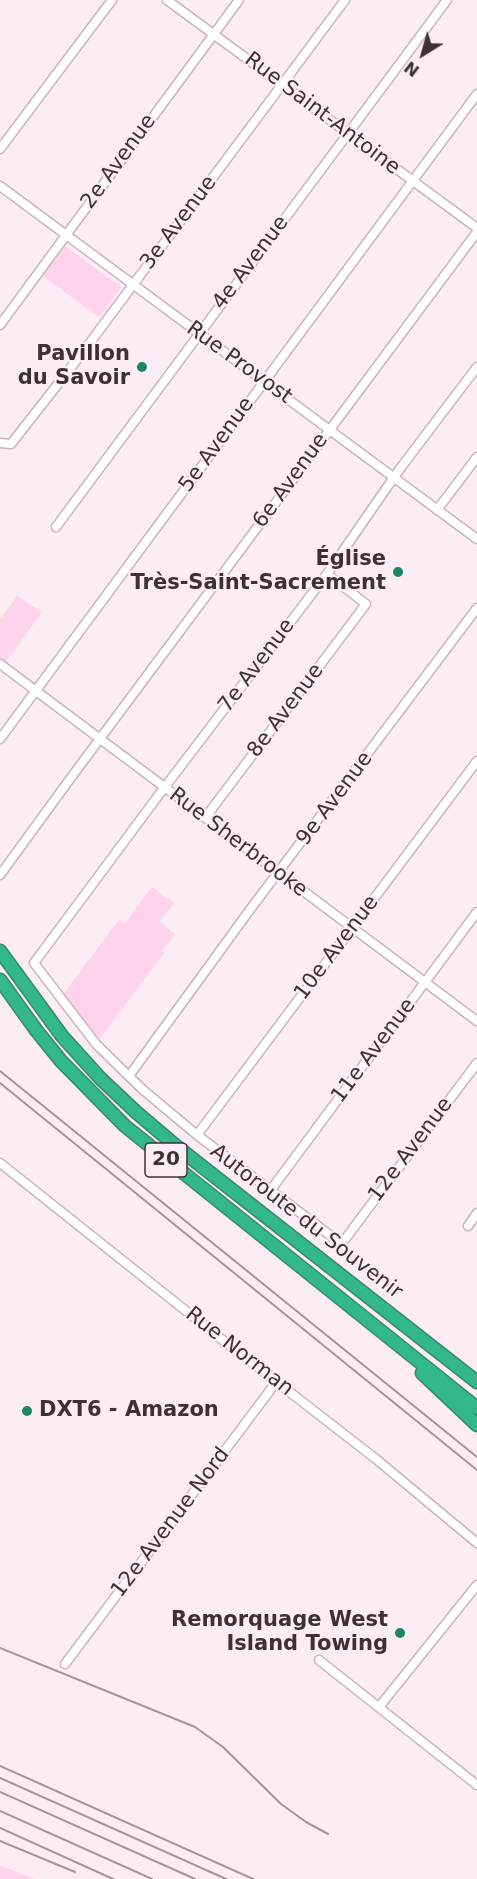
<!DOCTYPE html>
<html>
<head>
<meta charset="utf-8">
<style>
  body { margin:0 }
  #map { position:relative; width:477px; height:1879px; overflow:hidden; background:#fcecf4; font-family:"DejaVu Sans",sans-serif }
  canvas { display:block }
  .north { position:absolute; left:393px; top:24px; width:60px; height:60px; -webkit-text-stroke:4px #fcecf4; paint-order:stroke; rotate:217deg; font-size:16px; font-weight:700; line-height:24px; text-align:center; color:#3b3136 }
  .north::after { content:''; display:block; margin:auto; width:21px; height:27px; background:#3b3136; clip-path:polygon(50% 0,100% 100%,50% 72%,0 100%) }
</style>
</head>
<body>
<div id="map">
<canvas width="477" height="1879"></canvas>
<div class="north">N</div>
</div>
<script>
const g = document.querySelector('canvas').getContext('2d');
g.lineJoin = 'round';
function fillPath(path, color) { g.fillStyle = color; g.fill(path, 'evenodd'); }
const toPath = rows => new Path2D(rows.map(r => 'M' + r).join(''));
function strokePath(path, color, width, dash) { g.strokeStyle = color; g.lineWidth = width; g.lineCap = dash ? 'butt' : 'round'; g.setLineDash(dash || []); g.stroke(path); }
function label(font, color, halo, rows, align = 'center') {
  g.font = font + ' "DejaVu Sans",sans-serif'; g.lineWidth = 4.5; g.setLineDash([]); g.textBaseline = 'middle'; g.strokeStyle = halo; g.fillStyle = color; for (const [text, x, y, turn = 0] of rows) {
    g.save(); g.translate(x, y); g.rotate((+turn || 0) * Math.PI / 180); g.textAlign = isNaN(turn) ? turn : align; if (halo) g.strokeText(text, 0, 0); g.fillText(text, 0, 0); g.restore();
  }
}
fillPath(toPath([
  [65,246,121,287,99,317,43,276],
  [17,596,42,612,6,662,0,658,0,620],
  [152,887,174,903,159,922,175,934,162,951,164,953,96,1044,60,998,119,920,125,923],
  [0,1865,31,1878,34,1879,0,1879]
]), '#ffd3ea');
const minor = toPath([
  [167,0,477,228],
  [0,149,112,0],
  [0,186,477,539],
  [0,325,239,0],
  [477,367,399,470,327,574,158,796,34,963,96,1044,142,1089,197,1135,335,1239,341,1241,346,1238,477,1063],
  [0,443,11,444,83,352,345,0],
  [437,510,477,457],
  [56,527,447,0],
  [0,664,477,1021],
  [0,739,477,94],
  [205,818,366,604,327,574],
  [0,875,70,779,477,232],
  [129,1076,249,911,477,608],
  [197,1135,477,761],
  [0,1163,215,1334,376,1459,477,1543],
  [270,1191,477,912],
  [468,1226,477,1213],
  [319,1660,477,1785],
  [65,1664,277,1381],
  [379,1707,477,1585]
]);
const highway = toPath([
  [0,951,62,1036,100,1078,136,1112,176,1146,477,1382],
  [0,980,36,1030,61,1061,125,1126,477,1408],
  [422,1373,477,1425]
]);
strokePath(minor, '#cab1be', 11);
strokePath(highway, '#36896c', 15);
strokePath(minor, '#fff', 8);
strokePath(highway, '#33b889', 12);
strokePath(toPath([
  [0,1071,477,1457],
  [0,1083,477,1470],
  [0,1648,195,1727,223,1747,281,1804,306,1822,328,1834],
  [0,1766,253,1879],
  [0,1778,226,1879],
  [0,1792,195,1879],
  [0,1811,152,1879],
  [0,1828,113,1879],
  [0,1841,75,1872]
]), '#a2959c', 2);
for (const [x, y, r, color] of [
  [142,367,6,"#1d8663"],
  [398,572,6,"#1d8663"],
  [27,1411,6,"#1d8663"],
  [400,1633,6,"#1d8663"]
]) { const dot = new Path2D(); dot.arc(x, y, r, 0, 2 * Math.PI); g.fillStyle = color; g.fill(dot); strokePath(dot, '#fcecf4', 2); }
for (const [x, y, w] of [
  [166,1160,42]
]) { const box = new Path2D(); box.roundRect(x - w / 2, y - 17, w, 34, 4.5); g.fillStyle = '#fcecf4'; g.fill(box); strokePath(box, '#3b3136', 1.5); }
label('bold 20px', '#3b3136', null, [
  ["20",166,1160]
]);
label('21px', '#3b3136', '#fcecf4', [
  ["Rue Saint-Antoine",322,114,37],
  ["2e Avenue",119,162,-54],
  ["3e Avenue",179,223,-53],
  ["4e Avenue",251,263,-53],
  ["Rue Provost",239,363,36],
  ["5e Avenue",217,445,-54],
  ["6e Avenue",291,481,-54],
  ["7e Avenue",257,666,-53],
  ["8e Avenue",286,711,-53],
  ["9e Avenue",335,799,-53],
  ["Rue Sherbrooke",238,843,37],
  ["10e Avenue",337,948,-53],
  ["11e Avenue",374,1051,-53],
  ["12e Avenue",411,1150,-53],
  ["Autoroute du Souvenir",306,1222,38],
  ["Rue Norman",239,1352,38],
  ["12e Avenue Nord",171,1523,-53]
]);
label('bold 21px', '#3b3136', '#fcecf4', [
  ["Pavillon",130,355],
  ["du Savoir",130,379],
  ["Église",386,560],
  ["Très-Saint-Sacrement",386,584],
  ["DXT6 - Amazon",39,1411,"left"],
  ["Remorquage West",388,1621],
  ["Island Towing",388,1645]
], 'right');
</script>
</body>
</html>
